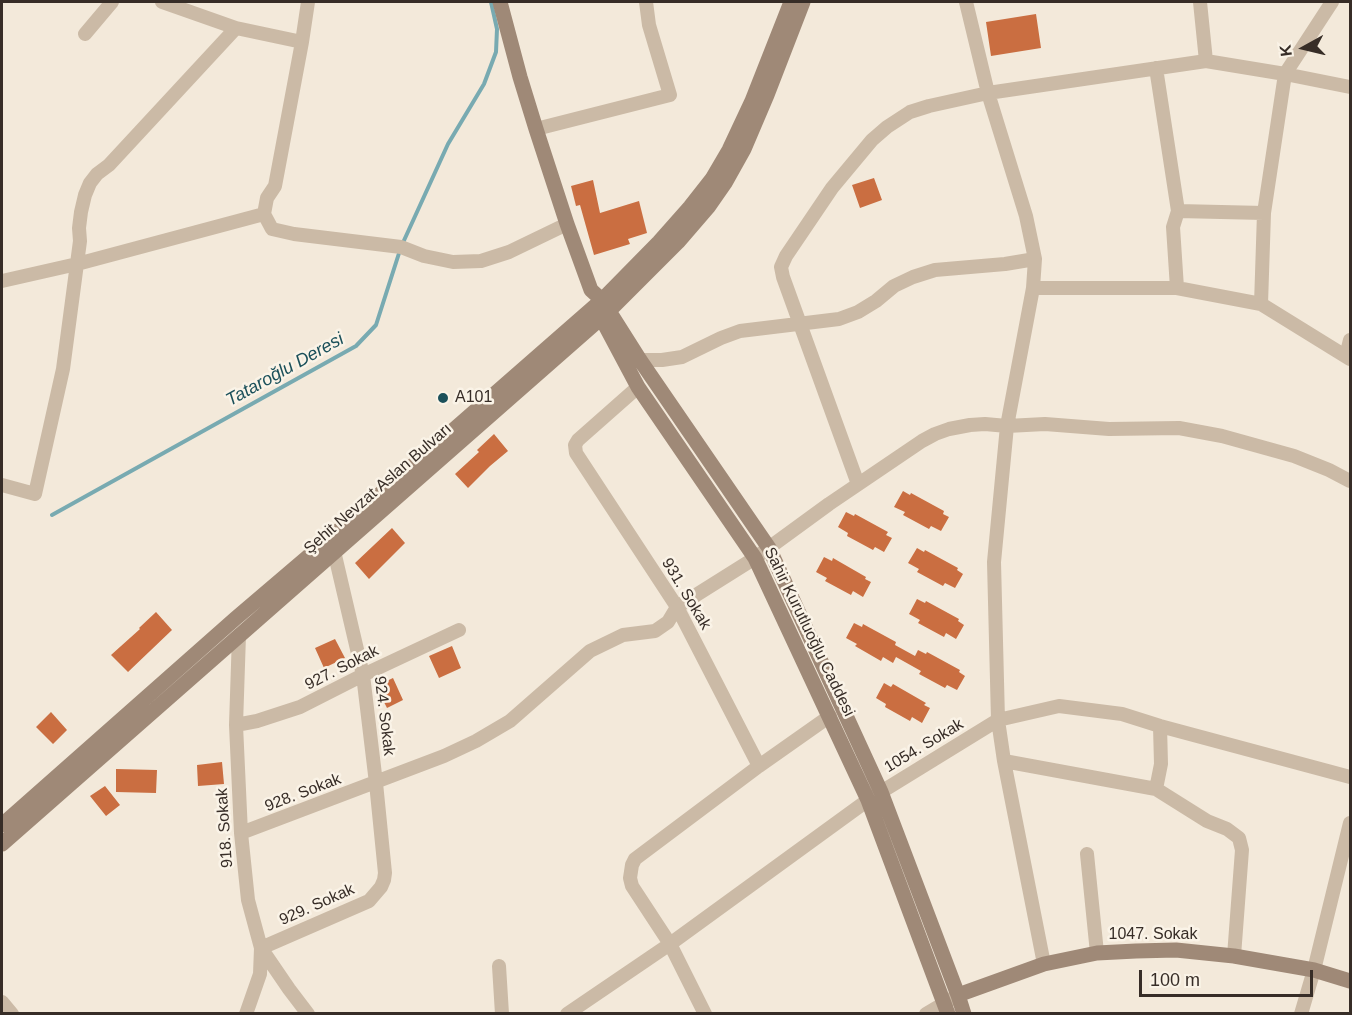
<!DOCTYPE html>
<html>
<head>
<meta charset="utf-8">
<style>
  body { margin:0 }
  #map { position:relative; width:1352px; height:1015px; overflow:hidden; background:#f3e9da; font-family:Arial,sans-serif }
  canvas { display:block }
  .frame { position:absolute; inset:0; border:3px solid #372d27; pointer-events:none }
  .north { position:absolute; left:1274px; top:18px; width:60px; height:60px; -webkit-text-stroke:4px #faf3e7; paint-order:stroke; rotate:262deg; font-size:16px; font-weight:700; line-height:24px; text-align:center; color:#372d27 }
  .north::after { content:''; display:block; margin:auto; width:21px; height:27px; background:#372d27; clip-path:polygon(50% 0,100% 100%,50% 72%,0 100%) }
  .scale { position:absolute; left:1139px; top:970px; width:174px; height:27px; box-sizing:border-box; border:3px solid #372d27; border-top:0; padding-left:8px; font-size:18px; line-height:21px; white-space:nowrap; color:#372d27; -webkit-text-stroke:4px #faf3e7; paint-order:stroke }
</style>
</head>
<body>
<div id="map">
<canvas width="1352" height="1015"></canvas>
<div class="frame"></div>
<div class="north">K</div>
<div class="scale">100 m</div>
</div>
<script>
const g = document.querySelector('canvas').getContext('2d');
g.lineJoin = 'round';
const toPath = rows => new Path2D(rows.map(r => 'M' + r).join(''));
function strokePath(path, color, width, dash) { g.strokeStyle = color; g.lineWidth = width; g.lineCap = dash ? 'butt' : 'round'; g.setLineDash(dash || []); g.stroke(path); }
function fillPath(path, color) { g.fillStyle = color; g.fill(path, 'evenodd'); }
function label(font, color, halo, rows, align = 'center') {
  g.font = font + ' Arial,sans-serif'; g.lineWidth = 5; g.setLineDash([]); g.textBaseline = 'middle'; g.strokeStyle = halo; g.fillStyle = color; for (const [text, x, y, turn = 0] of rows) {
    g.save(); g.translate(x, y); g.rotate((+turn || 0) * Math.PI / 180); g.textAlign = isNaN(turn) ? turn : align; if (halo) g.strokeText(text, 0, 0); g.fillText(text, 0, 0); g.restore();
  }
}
strokePath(toPath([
  [52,515,356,346,376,325,401,247,448,144,484,84,496,52,497,29,491,2]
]), '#78aab1', 4);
fillPath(toPath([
  [1036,14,1041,48,991,56,986,22],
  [874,178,882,200,860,208,852,185],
  [593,180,600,213,639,201,647,233,628,239,630,244,594,255,580,205,576,206,571,186],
  [494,434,508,451,490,466,468,488,455,474,479,452,477,450],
  [903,491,910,495,911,493,944,511,943,514,949,517,941,531,931,526,929,529,903,515,905,512,894,507],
  [846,512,854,516,855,514,888,532,886,535,892,538,884,552,875,547,873,550,847,536,848,533,838,527],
  [392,528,405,543,369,579,355,563],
  [917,548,924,552,925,550,958,568,957,570,963,574,955,588,945,583,943,586,917,572,919,569,908,563],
  [824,557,832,561,833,558,866,577,865,579,871,582,863,597,853,591,851,595,825,581,827,578,816,572],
  [917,599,925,603,926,601,959,619,958,621,964,625,956,639,946,633,944,637,918,623,920,620,909,614],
  [156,612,172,630,128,672,111,655,140,629,139,628],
  [854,623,862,627,863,624,896,642,895,645,915,656,918,650,926,654,927,652,960,670,959,672,965,676,957,690,947,685,945,688,919,674,921,671,896,657,893,663,883,657,881,661,855,646,857,644,846,638],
  [335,639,345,658,324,668,315,648],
  [452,646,461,668,439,678,429,656],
  [393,678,403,700,387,708,376,686],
  [884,683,891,687,893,684,926,703,924,705,930,708,922,723,912,717,910,721,885,707,886,704,876,698],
  [51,712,67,730,53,744,36,727],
  [222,762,224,784,198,786,197,765],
  [116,769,157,770,156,793,116,792],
  [105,786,120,805,106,816,90,796]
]), '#ca6e41');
strokePath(toPath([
  [162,2,236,28,302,42],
  [308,2,302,42,275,186,267,198,264,214,272,229,294,234,401,247,424,256,453,262,481,261,509,252,567,224],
  [966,2,988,93,1026,216,1035,259,1033,288,1007,426,994,562,998,720,1004,761,1044,964],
  [1200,2,1206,61],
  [1332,2,1285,74,1264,213,1261,304,1350,359],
  [85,34,112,2],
  [1156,68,1178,211,1264,213],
  [536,129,670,95,649,25,646,2],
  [2,281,77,264,264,214],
  [1033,288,1177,288,1261,304],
  [1177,288,1173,227,1178,211],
  [1346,356,1350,340],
  [640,360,662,360,682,357,721,338,740,331,839,319,858,312,876,301,894,286,913,277,935,270,1005,264,1035,259],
  [638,387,578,440,575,445,576,453,677,607,759,766],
  [858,484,783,277,781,267,786,256,832,188,872,140,887,127,910,112,929,106,988,93,1206,61,1285,74,1350,87],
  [2,485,35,494,63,369,80,241,79,228,81,212,85,195,90,183,97,174,109,165,236,28],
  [239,635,236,725,241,833,248,900,261,948,260,974,246,1014],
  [236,725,257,721,300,707,363,675,459,630],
  [1004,761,1156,789,1207,821,1227,829,1239,838,1242,850,1234,956],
  [1156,789,1161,764,1160,726],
  [241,833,444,756,476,741,510,721,590,651,623,635,655,631,668,622,677,607,755,558,829,504,922,441,935,434,949,429,970,425,985,424,1007,426,1045,424,1109,429,1179,428,1222,436,1294,456,1329,470,1350,481],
  [1087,854,1097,953],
  [499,966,502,1014],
  [2,1002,12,1014],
  [308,1014,289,989,261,948,369,901,381,887,384,880,385,873,376,783,363,675,334,551],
  [567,1014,670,944,868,800,998,720,1059,706,1122,714,1160,726,1350,777],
  [705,1014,670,944,632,886,630,878,632,865,635,859,759,766,830,716],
  [926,1014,953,998],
  [1301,1014,1314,970,1350,823]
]), '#cbbaa6', 14);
strokePath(toPath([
  [500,2,520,77,536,129,567,224,591,290,602,300,640,360,769,548,881,792,958,995,964,1014],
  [597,310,638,387,755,558,868,800,948,1014],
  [2,825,236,618,330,538,602,300,659,242,690,207,712,179,729,150,752,101,791,2],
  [2,844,609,311,678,242,709,206,725,183,744,149,767,95,803,2],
  [958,995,1044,964,1097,953,1136,951,1176,950,1234,956,1314,970,1350,981]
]), '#9f8977', 15);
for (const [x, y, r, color] of [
  [443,398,6,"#1b505a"]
]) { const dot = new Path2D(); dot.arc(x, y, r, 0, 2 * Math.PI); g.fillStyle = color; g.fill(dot); strokePath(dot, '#faf3e7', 2); }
label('16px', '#372d27', '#faf3e7', [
  ["A101",455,398]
], 'left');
label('16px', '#372d27', '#faf3e7', [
  ["Şehit Nevzat Aslan Bulvarı",378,489,-41],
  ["931. Sokak",686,594,59],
  ["Sahir Kurutluoğlu Caddesi",809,632,64],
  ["927. Sokak",342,668,-27],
  ["924. Sokak",384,716,83],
  ["1054. Sokak",924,746,-31],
  ["928. Sokak",303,793,-21],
  ["918. Sokak",225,828,-94],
  ["929. Sokak",317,905,-24],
  ["1047. Sokak",1153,935]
]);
label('italic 18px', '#1b505a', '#faf3e7', [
  ["Tataroğlu Deresi",285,370,-29]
]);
</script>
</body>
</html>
